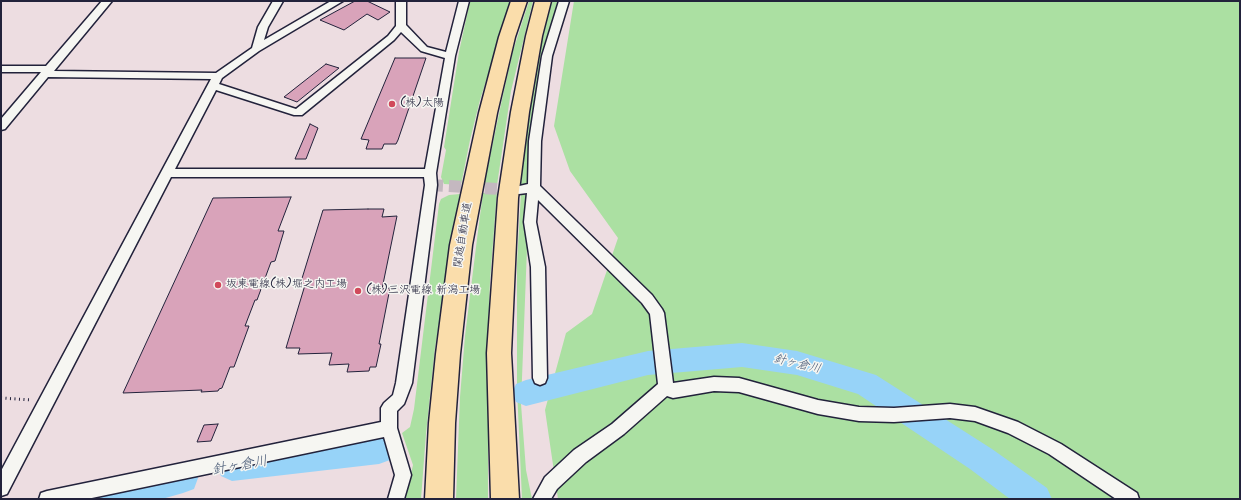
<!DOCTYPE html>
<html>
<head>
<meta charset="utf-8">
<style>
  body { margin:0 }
  #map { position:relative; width:1241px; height:500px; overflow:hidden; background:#eddde1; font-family:Kalam,sans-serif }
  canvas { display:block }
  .frame { position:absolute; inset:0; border:2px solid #22223b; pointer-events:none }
</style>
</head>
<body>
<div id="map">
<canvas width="1241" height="500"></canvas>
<div class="frame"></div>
</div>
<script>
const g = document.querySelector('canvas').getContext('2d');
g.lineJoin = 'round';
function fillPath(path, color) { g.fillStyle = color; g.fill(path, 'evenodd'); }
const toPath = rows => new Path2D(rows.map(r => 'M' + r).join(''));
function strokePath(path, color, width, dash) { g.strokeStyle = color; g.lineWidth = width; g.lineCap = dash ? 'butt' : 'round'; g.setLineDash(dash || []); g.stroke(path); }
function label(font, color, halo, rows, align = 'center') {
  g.font = font + ' Kalam,"Klee One",sans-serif'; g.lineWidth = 3; g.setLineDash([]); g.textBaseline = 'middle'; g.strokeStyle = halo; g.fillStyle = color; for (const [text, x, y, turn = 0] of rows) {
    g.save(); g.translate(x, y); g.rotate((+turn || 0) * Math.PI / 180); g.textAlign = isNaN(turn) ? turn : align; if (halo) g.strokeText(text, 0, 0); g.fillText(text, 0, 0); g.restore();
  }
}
fillPath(toPath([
  [470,1,511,1,480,100,470,140,461,185,444,184,441,177,446,150,444,147,459,52],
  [529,1,533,1,511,91,497,185,484,185,503,95,513,51],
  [551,1,559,1,530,185,521,184,526,134,535,70],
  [574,1,1240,1,1240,499,558,499,545,410,566,333,592,314,618,238,570,171,554,126],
  [497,192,490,281,488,333,488,499,456,499,460,397,465,336,478,231,483,193],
  [521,192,532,194,528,222,521,404,526,470,532,499,522,499,517,389,517,264],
  [460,194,435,348,426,434,421,499,405,499,413,465,402,433,410,427,414,409,439,204,441,199,449,195]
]), '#abe0a2');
fillPath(toPath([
  [742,343,797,351,876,375,992,449,1047,488,1052,499,1010,499,970,469,858,394,797,375,742,367,648,375,526,406,516,402,512,393,516,384,526,380,648,351,742,343],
  [379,436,390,440,394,450,390,460,379,464,232,481,221,476,217,466,221,456,232,451,379,436],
  [183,463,194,467,198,478,194,489,183,493,162,499,89,499,94,488,105,483,183,463]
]), '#97d3f8');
const building = toPath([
  [355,1,367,1,390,12,378,20,367,14,344,30,320,20,355,1],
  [395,58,426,58,398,140,396,144,384,144,382,149,366,149,369,140,361,139,395,58],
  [326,64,339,68,297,102,284,97,326,64],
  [310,124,318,128,306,159,295,159,310,124],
  [291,197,278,231,284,231,275,261,271,262,257,300,255,300,245,326,249,326,234,367,230,367,222,388,219,389,218,391,201,392,202,390,123,393,213,198,291,197],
  [368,209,384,209,382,217,397,216,382,289,390,288,379,344,381,344,376,367,370,367,369,371,347,372,349,364,329,365,332,353,298,354,300,348,286,348,305,285,300,285,323,210,368,209],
  [218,424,211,441,197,442,204,425,218,424]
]);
fillPath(building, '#d9a3ba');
strokePath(building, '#22223b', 1);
strokePath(toPath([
  [431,185,516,190]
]), '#c4b8c0', 12, [12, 6]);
const minor = toPath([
  [102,1,112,1,54,71,216,73,252,48,258,27,273,1,283,1,268,27,264,40,331,1,343,1,259,51,222,78,219,84,296,109,388,36,396,26,396,1,406,1,406,25,427,47,446,52,459,1,469,1,455,56,436,173,437,185,412,383,404,404,397,411,397,428,411,475,404,499,388,499,395,475,384,437,87,499,39,499,41,493,47,491,381,422,381,408,384,403,393,395,396,383,425,185,424,177,171,177,7,494,1,496,1,471,211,79,48,77,5,129,1,130,1,119,41,72,1,72,1,66,46,66,102,1],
  [401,32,421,51,445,58,425,169,175,169,216,90,294,115,302,115,394,40,401,32],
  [559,1,569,1,552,56,541,141,540,186,652,295,662,309,664,313,673,383,714,377,739,378,818,400,859,407,894,408,950,404,975,407,1018,422,1061,444,1137,493,1139,499,1116,499,1049,454,1008,433,975,421,950,418,894,422,859,421,818,414,739,392,714,391,673,398,667,396,624,434,586,462,557,489,551,499,533,499,545,477,574,450,612,424,658,384,650,314,642,303,538,200,536,222,545,267,547,378,545,383,540,385,535,383,533,378,531,267,524,222,527,193,519,194,515,193,513,190,515,187,528,184,529,141,542,56,559,1]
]);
const motorway = toPath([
  [511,1,527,1,515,37,497,113,472,245,460,354,455,423,453,499,425,499,429,423,436,354,450,245,479,113,499,37,511,1],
  [535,1,551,1,542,36,529,112,518,198,511,353,519,499,491,499,487,353,498,198,511,112,526,36,535,1]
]);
strokePath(minor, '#22223b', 3);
strokePath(motorway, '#22223b', 3);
strokePath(toPath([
  [1,398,32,400]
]), '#22223b', 3, [1, 3.5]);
fillPath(minor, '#f6f6f2');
fillPath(motorway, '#faddab');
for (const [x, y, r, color] of [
  [392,104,4,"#d1495b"],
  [218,285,4,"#d1495b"],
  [358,291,4,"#d1495b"]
]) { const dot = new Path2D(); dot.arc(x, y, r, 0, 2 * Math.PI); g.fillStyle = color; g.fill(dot); strokePath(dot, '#f6f6f2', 1.5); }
label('11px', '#22223b', '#f6f6f2', [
  ["(株)太陽",400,104],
  ["坂東電線(株)堀之内工場",226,285],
  ["(株)三沢電線 新潟工場",366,291]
], 'left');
label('11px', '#22223b', '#f6f6f2', [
  ["関越自動車道",464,235,-81]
]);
label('italic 12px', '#455774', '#f6f6f2', [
  ["針ヶ倉川",797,365,13]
]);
label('italic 14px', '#455774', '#f6f6f2', [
  ["針ヶ倉川",240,467,-10]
]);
</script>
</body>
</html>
